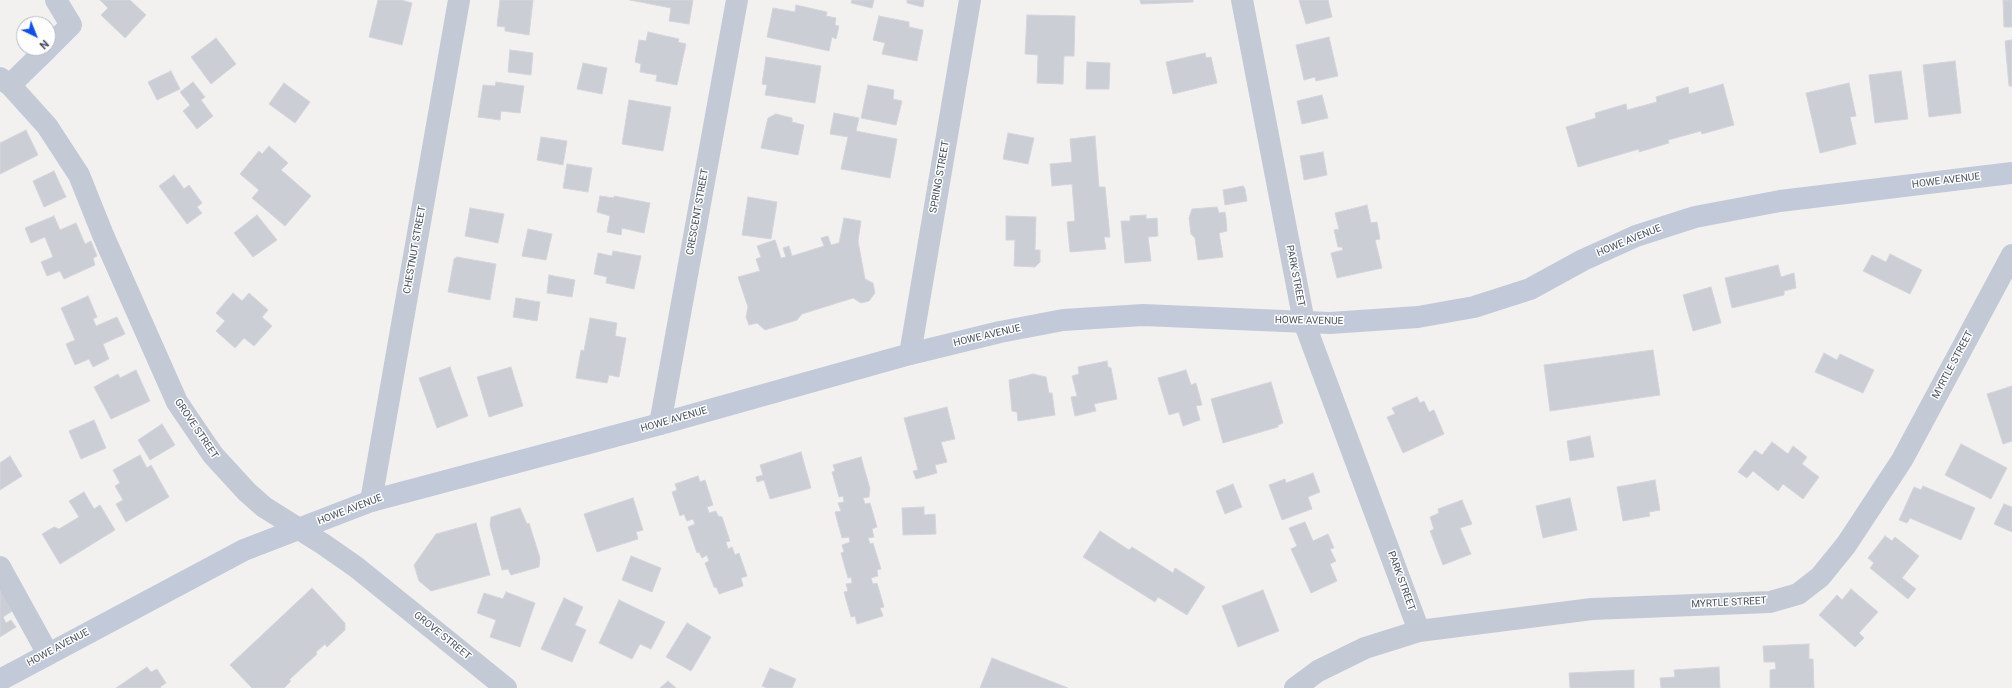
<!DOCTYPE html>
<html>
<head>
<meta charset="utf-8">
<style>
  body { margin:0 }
  #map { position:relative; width:2012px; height:688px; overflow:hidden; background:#f3f1f0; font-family:Roboto,sans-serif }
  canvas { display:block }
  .north { position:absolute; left:16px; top:16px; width:40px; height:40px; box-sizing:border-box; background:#fff; border:1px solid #b5b9bf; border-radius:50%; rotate:137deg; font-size:11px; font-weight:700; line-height:16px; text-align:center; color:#47505f }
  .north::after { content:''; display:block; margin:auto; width:14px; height:18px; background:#0e4fef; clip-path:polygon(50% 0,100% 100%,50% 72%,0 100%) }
</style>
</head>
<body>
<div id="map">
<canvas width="2012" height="688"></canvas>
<div class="north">N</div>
</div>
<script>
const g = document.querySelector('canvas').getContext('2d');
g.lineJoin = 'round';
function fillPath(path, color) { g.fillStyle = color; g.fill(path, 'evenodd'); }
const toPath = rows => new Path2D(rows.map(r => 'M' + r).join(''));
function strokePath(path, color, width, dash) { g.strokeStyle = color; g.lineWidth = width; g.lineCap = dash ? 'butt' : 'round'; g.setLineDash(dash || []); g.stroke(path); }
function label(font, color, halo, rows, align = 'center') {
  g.font = font + ' Roboto,sans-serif'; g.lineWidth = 3; g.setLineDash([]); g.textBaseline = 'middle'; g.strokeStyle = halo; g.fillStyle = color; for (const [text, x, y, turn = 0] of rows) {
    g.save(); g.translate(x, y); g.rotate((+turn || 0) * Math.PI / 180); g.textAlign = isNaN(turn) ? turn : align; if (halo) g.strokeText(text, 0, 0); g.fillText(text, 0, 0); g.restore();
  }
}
const building = toPath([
  [100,0,130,0,146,15,125,38,101,15,108,8,100,0],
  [378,0,401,0,412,3,402,45,369,37,378,0],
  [500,0,533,0,529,35,505,31,505,27,497,26,500,0],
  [630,0,693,0,689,24,669,21,671,8,630,0],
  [852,0,874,0,872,8,851,3,852,0],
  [907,0,924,0,923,7,907,3,907,0],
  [1140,0,1193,0,1193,2,1141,4,1140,0],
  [1299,0,1328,0,1332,17,1306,24,1299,0],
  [2003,0,2012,0,2012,27,2004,27,2003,0],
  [796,5,827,12,826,16,836,18,835,25,839,26,836,39,832,37,829,51,767,37,773,8,795,12,796,5],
  [1027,15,1075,16,1074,56,1064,56,1063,84,1037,83,1038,55,1025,54,1027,15],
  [879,16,909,22,909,27,923,30,917,61,882,54,885,43,873,40,879,16],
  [648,32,679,39,678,42,686,44,677,85,656,81,657,75,640,72,641,64,635,62,639,40,646,41,648,32],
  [1329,37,1338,76,1316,81,1315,77,1304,80,1296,45,1329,37],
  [216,38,236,64,211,84,191,57,216,38],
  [2012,40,2012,86,2009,86,2005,41,2012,40],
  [510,50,533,53,531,75,508,72,510,50],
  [1205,53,1206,58,1211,57,1217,83,1173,94,1166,62,1205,53],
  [766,57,821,66,815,103,765,95,767,85,762,84,766,57],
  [1955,61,1961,113,1929,117,1923,65,1955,61],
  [1087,62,1110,63,1109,89,1086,89,1087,62],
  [583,63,607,68,602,94,577,89,583,63],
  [171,71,180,89,157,100,148,82,171,71],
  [1901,71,1908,119,1875,123,1869,75,1901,71],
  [193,82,205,97,201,100,213,116,197,129,183,111,190,105,180,92,193,82],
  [496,82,524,86,520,113,501,111,500,120,478,117,483,85,495,86,496,82],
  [284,83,310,102,295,123,269,104,284,83],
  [1849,83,1856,116,1850,117,1856,144,1820,153,1806,93,1849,83],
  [1723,84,1734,125,1702,134,1701,131,1668,140,1669,143,1639,152,1639,149,1578,167,1566,127,1596,118,1595,113,1626,104,1627,110,1657,102,1656,97,1688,87,1689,94,1723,84],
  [868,85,894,90,893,99,902,101,896,125,861,118,868,85],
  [1322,95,1328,118,1302,124,1297,101,1322,95],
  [629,100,671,107,663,151,622,144,629,100],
  [834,113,859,118,856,131,897,139,890,178,841,169,848,137,830,134,834,113],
  [776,114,792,118,792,122,804,125,798,155,761,148,768,118,776,114],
  [26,130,38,155,0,174,0,143,26,130],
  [1008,133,1034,138,1028,164,1003,159,1008,133],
  [1095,136,1099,187,1105,187,1110,237,1104,237,1106,249,1070,252,1067,222,1075,221,1072,184,1052,186,1050,164,1072,162,1070,139,1095,136],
  [541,137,567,141,563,165,537,160,541,137],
  [269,146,288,163,281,170,311,196,285,226,252,198,259,190,240,174,259,151,262,154,269,146],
  [1323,152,1327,175,1304,180,1300,156,1323,152],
  [567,164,592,168,588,192,563,188,567,164],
  [54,171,66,197,44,207,33,181,54,171],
  [174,175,184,189,189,185,202,203,197,207,202,213,187,224,159,186,174,175],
  [1243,186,1245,189,1247,201,1225,205,1223,190,1243,186],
  [600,196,614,198,614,196,650,203,644,233,622,228,621,235,607,232,610,216,597,212,600,196],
  [748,197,777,202,771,239,742,235,748,197],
  [1367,205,1371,223,1377,222,1380,239,1375,240,1382,268,1337,278,1331,253,1343,250,1342,247,1338,247,1334,230,1339,229,1335,213,1367,205],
  [1217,207,1219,213,1225,212,1226,218,1227,231,1219,233,1223,257,1198,260,1195,238,1191,234,1189,218,1192,209,1217,207],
  [470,208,504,214,498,243,465,236,470,208],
  [257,215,277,240,253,257,234,233,257,215],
  [1146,215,1146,219,1157,218,1158,236,1148,237,1151,261,1125,263,1121,221,1130,221,1130,216,1146,215],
  [54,216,60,230,76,223,85,244,91,241,97,256,93,258,95,265,64,279,60,271,47,276,41,262,53,257,45,237,31,243,25,228,54,216],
  [1006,216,1036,217,1035,250,1040,250,1040,262,1035,267,1014,266,1015,240,1006,240,1006,216],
  [844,218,861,221,858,241,865,279,873,283,875,293,869,301,861,303,853,298,802,314,797,320,765,330,757,323,749,325,746,317,748,307,738,277,760,271,756,259,761,257,757,246,775,240,781,258,786,257,783,248,789,246,792,256,824,246,821,238,828,236,831,245,839,243,844,218],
  [528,229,552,234,546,260,522,256,528,229],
  [613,251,641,256,634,289,606,283,607,277,594,274,598,253,612,256,613,251],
  [1890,254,1922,270,1910,294,1863,271,1872,255,1886,262,1890,254],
  [457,257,496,264,490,300,448,292,454,259,457,257],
  [1778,265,1781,277,1794,273,1796,288,1784,291,1784,295,1732,308,1725,278,1778,265],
  [549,275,575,280,572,297,547,293,549,275],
  [1711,287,1721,323,1693,331,1683,295,1711,287],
  [233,293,242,301,249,293,268,310,262,317,272,326,254,346,244,338,235,348,216,331,225,321,216,313,233,293],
  [88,296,97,317,93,319,96,326,117,317,125,334,103,344,109,359,93,367,89,359,75,365,66,344,75,340,61,308,88,296],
  [516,298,540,302,537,321,513,317,516,298],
  [590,318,617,323,615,336,626,338,619,377,609,375,607,383,576,378,581,350,584,351,590,318],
  [1653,350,1660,395,1550,411,1544,365,1653,350],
  [1824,353,1837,360,1840,354,1874,370,1863,393,1815,372,1824,353],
  [1107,361,1108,367,1111,368,1117,399,1094,404,1096,411,1075,416,1071,397,1077,396,1072,376,1079,374,1078,367,1107,361],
  [450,367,468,416,437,428,419,378,450,367],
  [511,367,523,406,489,417,477,377,511,367],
  [136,370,150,401,111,419,94,387,118,374,120,378,136,370],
  [1186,370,1191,385,1196,383,1202,405,1196,406,1200,420,1183,426,1179,412,1169,415,1158,378,1186,370],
  [1033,374,1046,377,1049,393,1052,393,1055,415,1018,421,1017,412,1012,411,1009,380,1033,374],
  [1271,382,1283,423,1278,425,1278,427,1223,443,1211,399,1271,382],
  [2012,386,2012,441,2003,444,1987,394,2012,386],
  [1417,397,1420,403,1424,401,1429,412,1434,410,1444,434,1403,453,1387,417,1395,414,1392,408,1417,397],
  [947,407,955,439,941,442,947,462,935,465,937,473,916,479,913,471,918,470,904,418,947,407],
  [94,420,106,448,81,459,69,431,94,420],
  [162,424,175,445,150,460,138,440,162,424],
  [1590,436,1594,457,1570,461,1567,441,1590,436],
  [1772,442,1788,454,1793,446,1807,457,1802,464,1819,477,1803,499,1783,484,1778,491,1753,471,1747,478,1738,472,1755,450,1762,455,1772,442],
  [1961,444,2007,468,1991,499,1945,475,1961,444],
  [801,452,811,488,770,499,764,480,757,482,756,477,763,475,760,465,801,452],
  [140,455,147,468,151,465,169,497,126,522,116,504,123,500,115,486,120,483,113,470,140,455],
  [10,456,22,476,0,490,0,463,10,456],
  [861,457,870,489,869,497,863,498,865,504,870,503,877,527,872,529,874,537,868,538,870,544,873,543,881,569,877,570,878,576,871,578,873,584,877,583,884,607,880,608,883,616,857,624,855,616,851,617,844,592,848,591,846,584,852,583,851,577,848,578,841,553,844,552,842,545,850,542,849,537,842,538,835,512,841,511,838,503,844,502,843,496,839,497,832,472,835,471,833,465,861,457],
  [1313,473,1320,492,1308,497,1312,509,1282,520,1269,485,1285,479,1286,483,1313,473],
  [698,476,700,482,705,480,713,505,707,507,709,513,716,511,718,516,722,517,730,541,726,542,728,549,732,547,735,555,739,553,747,576,741,578,743,586,719,594,717,588,714,587,705,563,709,561,707,555,702,558,699,552,697,553,688,527,695,524,693,519,687,521,684,514,680,516,672,492,677,490,675,484,698,476],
  [1655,480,1660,510,1649,512,1650,516,1623,521,1617,487,1655,480],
  [1233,484,1242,507,1225,514,1216,491,1233,484],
  [1923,486,1975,508,1961,540,1910,518,1907,523,1899,520,1914,487,1921,490,1923,486],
  [84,492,94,509,100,505,115,530,60,564,42,534,54,527,59,529,79,517,69,501,84,492],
  [633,498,643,530,636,532,638,539,597,552,584,514,633,498],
  [1570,498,1577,530,1543,538,1536,506,1570,498],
  [1462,500,1472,524,1460,528,1471,554,1443,565,1430,531,1434,529,1430,517,1439,513,1438,509,1462,500],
  [2004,504,2012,507,2012,532,1994,524,2004,504],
  [924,507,924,515,935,514,936,534,903,535,902,508,924,507],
  [520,508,527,524,529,523,540,558,539,567,511,575,508,569,502,570,490,525,491,517,520,508],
  [1305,522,1313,541,1328,534,1334,548,1330,549,1336,561,1330,564,1337,581,1311,593,1291,549,1297,546,1289,528,1305,522],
  [476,523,490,575,431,591,419,581,414,565,436,534,476,523],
  [1100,531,1129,550,1132,547,1173,573,1175,568,1205,587,1187,615,1158,597,1155,602,1083,557,1100,531],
  [1885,536,1892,541,1895,537,1919,556,1902,578,1916,589,1908,599,1870,568,1874,563,1868,558,1885,536],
  [631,556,661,568,652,592,622,580,631,556],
  [0,588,14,610,3,617,6,623,11,620,16,627,0,637,0,588],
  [312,588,345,623,345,630,327,647,325,644,316,652,317,654,289,680,291,681,284,688,252,688,230,665,312,588],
  [1851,589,1878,612,1859,633,1864,638,1855,647,1819,615,1837,595,1842,600,1851,589],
  [1263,590,1279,631,1238,647,1222,606,1263,590],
  [506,592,535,603,520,647,490,637,496,620,477,613,484,593,503,599,506,592],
  [564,598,583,607,575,625,586,630,572,662,541,649,564,598],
  [619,600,665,622,651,649,640,644,632,659,599,643,619,600],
  [687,623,711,637,691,671,666,657,687,623],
  [1809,644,1809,659,1813,659,1814,688,1770,688,1770,670,1776,669,1775,662,1764,662,1763,646,1809,644],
  [992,658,1068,688,980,688,992,658],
  [147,667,151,672,157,669,166,683,160,687,161,688,116,688,147,667],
  [1719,667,1720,688,1661,688,1660,678,1675,677,1674,670,1719,667],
  [770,668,796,679,792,688,767,688,762,686,770,668],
  [1634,670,1634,688,1570,688,1569,673,1634,670],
  [668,681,676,688,660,688,668,681]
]);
fillPath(building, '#ccced6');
strokePath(building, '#d4d5dc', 1);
strokePath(toPath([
  [1242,0,1304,322,1419,631],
  [48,48,71,25,56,0],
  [0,78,10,85,47,126,79,175,103,235,177,402,213,455,247,492,264,507,323,544,356,567,506,688],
  [10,85,48,48],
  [910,354,970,0],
  [660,424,737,0],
  [371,501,459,0],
  [0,567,48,654],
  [1295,688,1318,671,1365,648,1419,631,1592,609,1770,602,1798,594,1820,577,1846,545,1902,460,2012,255]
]), '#c3cad6', 22);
strokePath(toPath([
  [0,680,244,550,371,501,660,424,910,354,1000,332,1063,320,1143,315,1330,323,1418,317,1474,307,1530,289,1583,260,1636,236,1695,217,1780,201,2012,173]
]), '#c2cada', 22);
label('10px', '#47505f', '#fff', [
  ["SPRING STREET",940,177,-80],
  ["HOWE AVENUE",1946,181,-7],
  ["CRESCENT STREET",698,212,-80],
  ["HOWE AVENUE",1629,241,-22],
  ["CHESTNUT STREET",415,250,-80],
  ["PARK STREET",1295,276,79],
  ["HOWE AVENUE",1309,321,1],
  ["HOWE AVENUE",987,336,-13],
  ["MYRTLE STREET",1953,365,-62],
  ["HOWE AVENUE",674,420,-16],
  ["GROVE STREET",196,429,56],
  ["HOWE AVENUE",350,510,-21],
  ["PARK STREET",1401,581,70],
  ["MYRTLE STREET",1729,603,-3],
  ["GROVE STREET",442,636,39],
  ["HOWE AVENUE",58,648,-28]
]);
</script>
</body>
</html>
